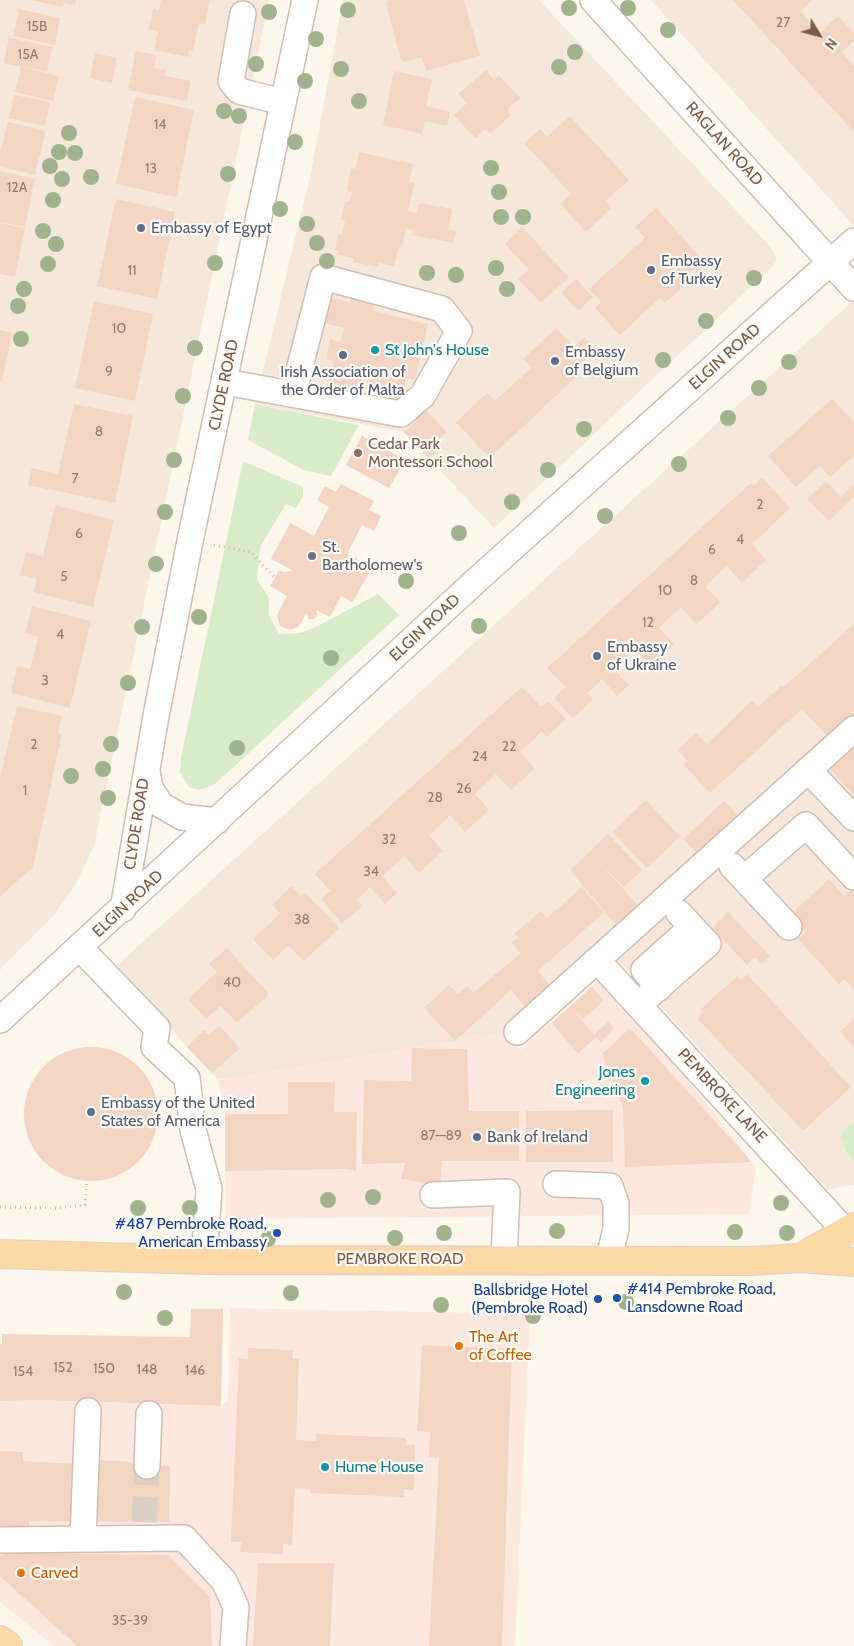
<!DOCTYPE html>
<html>
<head>
<meta charset="utf-8">
<style>
  body { margin:0 }
  #map { position:relative; width:854px; height:1646px; overflow:hidden; background:#fdf6ec; font-family:Cabin,sans-serif }
  canvas { display:block }
  .north { position:absolute; left:794px; top:10px; width:50px; height:50px; -webkit-text-stroke:4px #fffaf3; paint-order:stroke; rotate:127deg; font-size:14px; font-weight:700; line-height:20px; text-align:center; color:#7a5c4d }
  .north::after { content:''; display:block; margin:auto; width:18px; height:22px; background:#7a5c4d; clip-path:polygon(50% 0,100% 100%,50% 72%,0 100%) }
</style>
</head>
<body>
<div id="map">
<canvas width="854" height="1646"></canvas>
<div class="north">N</div>
</div>
<script>
const g = document.querySelector('canvas').getContext('2d');
g.lineJoin = 'round';
function fillPath(path, color) { g.fillStyle = color; g.fill(path, 'evenodd'); }
const toPath = rows => new Path2D(rows.map(r => 'M' + r).join(''));
function strokePath(path, color, width, dash) { g.strokeStyle = color; g.lineWidth = width; g.lineCap = dash ? 'butt' : 'round'; g.setLineDash(dash || []); g.stroke(path); }
function label(font, color, halo, rows, align = 'center') {
  g.font = font + ' Cabin,sans-serif'; g.lineWidth = 4.5; g.setLineDash([]); g.textBaseline = 'middle'; g.strokeStyle = halo; g.fillStyle = color; for (const [text, x, y, turn = 0] of rows) {
    g.save(); g.translate(x, y); g.rotate((+turn || 0) * Math.PI / 180); g.textAlign = isNaN(turn) ? turn : align; if (halo) g.strokeText(text, 0, 0); g.fillText(text, 0, 0); g.restore();
  }
}
fillPath(toPath([
  [0,0,269,0,94,846,77,882,54,915,0,970],
  [343,0,539,0,763,239,774,252,777,260,771,268,494,528,404,432,255,404,311,173],
  [651,0,854,0,854,226],
  [854,300,854,1185,828,1189,603,943,504,1033,218,1080,114,968]
]), '#f5e8da');
fillPath(toPath([
  [602,981,641,1020,756,1167,749,1214,226,1219,225,1114,218,1080,504,1033,520,1050,594,984],
  [230,1308,530,1314,515,1646,54,1646,0,1602,0,1401,42,1400,221,1406,228,1401]
]), '#fde8e0');
fillPath(toPath([
  [255,404,359,425,331,476,304,470,248,440],
  [243,461,303,487,303,496,296,508,286,504,260,547,257,579,269,598,269,616,279,634,301,633,318,626,378,594,399,615,214,785,199,790,189,787,180,772,181,758],
  [854,1123,854,1161,846,1151,841,1138,844,1129]
]), '#d8ecc9');
fillPath(toPath([
  [32,0,76,0,75,5,64,3,63,7],
  [161,0,210,0,205,25,199,23,193,51,189,51,188,57,154,50,158,31,149,30,153,9,159,11],
  [388,0,464,0,480,56,426,71,422,57,405,62,401,60,386,4],
  [733,0,813,0,800,11,820,33,838,16,854,33,854,41,842,52,854,66,854,132],
  [19,9,60,18,55,45,13,36],
  [9,38,52,47,47,72,4,63],
  [136,51,156,55,154,68,166,70,165,76,191,81,187,101,128,90],
  [95,53,117,58,112,83,90,78],
  [21,67,59,76,53,101,15,92],
  [486,70,494,80,499,75,520,98,507,110,511,115,490,134,486,129,475,138,454,115,467,103,458,94],
  [394,71,432,79,426,106,450,112,447,126,425,121,422,134,383,125],
  [14,95,50,102,45,126,9,118],
  [135,97,194,110,176,197,116,184],
  [570,116,629,180,606,201,612,207,586,232,560,204,571,194,524,143,540,129,547,137],
  [8,122,46,131,35,175,0,166,0,153],
  [359,152,413,164,409,182,415,183,408,211,417,213,420,203,452,209,448,229,456,231,454,243,412,235,413,230,406,228,402,248,399,247,394,266,379,263,378,267,353,262,353,258,338,255,339,251,335,250,338,234,342,235,345,221,341,220,345,201,349,202,352,192,347,191,351,168,356,169],
  [0,171,35,179,25,227,0,222],
  [116,199,175,212,157,299,97,286],
  [656,208,703,260,681,280,685,284,665,303,660,298,620,335,595,308,601,302,589,289,645,238,635,227],
  [0,223,25,228,15,277,0,274],
  [522,227,569,277,541,303,518,279,529,270,505,244],
  [576,279,593,297,578,311,561,293],
  [351,296,375,302,373,311,428,324,415,380,406,378,402,397,366,389,370,369,364,368,357,397,327,389,334,361,326,359,330,339,341,342,344,328,324,323,330,298,350,302],
  [94,301,153,314,135,401,75,388],
  [556,328,574,347,584,337,595,350,581,364,583,367,577,373,578,375,490,458,456,423,487,393,495,401,532,367,523,359],
  [0,330,12,333,2,382,0,381],
  [832,399,854,422,854,456,830,477,820,466,796,487,768,456],
  [74,404,133,416,115,503,28,485,32,468,58,474],
  [426,410,447,432,435,444,439,448,429,459,404,432],
  [362,436,405,460,389,488,346,465],
  [762,478,790,508,752,544,766,560,742,583,727,566,705,586,720,602,708,614,696,624,681,607,659,628,674,644,651,666,635,649,613,669,629,685,617,696,602,679,587,693,593,699,573,718,554,698,566,687,547,668,751,483,754,486],
  [826,481,841,497,854,484,854,496,829,521,807,499],
  [341,484,374,501,369,510,381,516,374,531,362,525,347,554,372,567,353,602,341,596,330,617,316,610,318,615,314,619,309,619,306,614,299,626,290,630,280,626,277,615,287,596,270,586,279,570,283,572,294,571,271,559,290,523,314,536,329,507,317,500,325,486,336,492],
  [55,505,114,520,93,607,33,592,37,579,20,575,26,552,43,556],
  [32,606,91,621,70,708,11,693,17,666,30,669,38,637,25,633],
  [854,624,854,715,829,738,802,709,710,793,684,765,688,761,678,750,696,733,707,744,752,700,758,707,781,686,783,688],
  [522,687,541,707,548,701,566,719,547,737,542,731,520,752,535,768,511,790,496,774,475,794,489,810,465,832,450,815,429,835,443,851,419,873,404,856,382,876,397,893,385,904,370,887,356,900,362,906,342,923,321,899,330,891,315,874],
  [17,706,62,716,58,733,62,734,33,867,0,896,0,778],
  [854,747,854,795,830,769],
  [646,800,680,836,647,868,613,832],
  [724,801,741,819,700,857,683,839],
  [608,834,642,870,624,887,599,862,642,910,620,930,570,870],
  [829,879,844,896,851,890,854,894,854,990,844,979,839,984,798,939,806,932,790,915],
  [291,886,301,896,305,892,339,928,304,961,288,945,273,960,253,939,280,913,272,905],
  [582,887,604,912,538,971,553,989,528,1010,511,990,455,1041,424,1008,449,985,458,994,467,986,473,993,521,953,511,943,518,938,514,934,541,911,547,918],
  [728,912,770,956,762,964,755,957,747,965,712,928],
  [227,948,269,994,237,1023,221,1006,206,1019,188,999,217,972,209,964],
  [747,974,851,1087,803,1131,697,1018,704,1012,701,1009,737,976,741,980],
  [592,987,604,1000,583,1019,572,1008,594,1035,608,1022,614,1028,601,1042,596,1037,578,1054,552,1023],
  [854,1019,854,1047,840,1032],
  [219,1026,240,1048,212,1073,187,1047,204,1030,209,1035],
  [630,1028,752,1162,625,1167,623,1108,602,1054],
  '24 1114a67 67 0 1 1 134 0a67 67 0 1 1-134 0Z',
  [412,1048,467,1049,469,1111,519,1111,519,1161,442,1161,440,1185,401,1179,405,1163,362,1164,364,1080,411,1081],
  [288,1082,335,1082,334,1112,357,1112,356,1172,349,1169,225,1171,225,1114,288,1114],
  [613,1110,613,1162,526,1162,526,1111],
  [191,1309,223,1309,221,1406,42,1400,0,1401,0,1344,2,1344,2,1334,190,1337],
  [422,1345,512,1349,502,1646,429,1646,439,1458,429,1457,430,1432,417,1431],
  [248,1348,293,1350,293,1359,299,1359,296,1440,316,1441,316,1434,406,1438,406,1445,415,1445,414,1490,404,1489,404,1497,310,1493,310,1489,295,1488,292,1545,283,1544,283,1554,240,1552,241,1542,231,1542,239,1358,248,1359],
  [0,1451,23,1452,23,1461,95,1465,101,1460,130,1462,135,1465,170,1466,169,1522,29,1521,29,1535,0,1534],
  [7,1553,168,1555,210,1597,212,1646,77,1646,0,1576,0,1556],
  [258,1563,334,1563,330,1646,253,1646]
]), '#f3d5c3');
strokePath(toPath([
  [144,1522,147,1466]
]), '#dcd0c4', 25, [25, 12]);
const minor = toPath([
  [593,0,854,288],
  [243,14,231,81,239,91,283,102],
  [225,382,401,414,423,395,459,331,442,309,323,277,293,394],
  [808,770,854,818],
  [147,772,150,788,161,805,182,817,217,821],
  [732,866,789,927],
  [744,879,806,825,854,877],
  [123,909,156,716,190,541,305,0],
  [80,948,157,1028,154,1047,187,1078,193,1130,209,1189,204,1260],
  [598,961,846,1232],
  [659,988,644,970,692,927],
  [638,1005,708,944,679,913],
  [0,1020,479,578,854,241],
  [517,1032,854,729],
  [556,1184,610,1186,616,1204,616,1228,609,1259],
  [433,1195,507,1192,504,1259],
  [147,1466,149,1414],
  [83,1539,88,1411],
  [0,1540,184,1538,224,1581,236,1607,233,1646]
]);
const major = toPath([
  [0,1254,204,1260,751,1261,800,1258,854,1262],
  [800,1258,854,1227],
  [0,1640,8,1646]
]);
strokePath(minor, '#d1beb0', 28);
strokePath(major, '#dad1cd', 30);
strokePath(toPath([
  [214,545,251,552,274,577],
  [0,1207,55,1208,85,1205,87,1180]
]), '#d9b8a5', 3, [1, 4]);
strokePath(minor, '#fff', 25);
strokePath(major, '#fbd9a5', 28);
g.fillStyle = '#a0b28e';
for (const [x, y] of [
  [569,8],
  [628,8],
  [348,10],
  [269,12],
  [668,30],
  [316,39],
  [575,52],
  [256,64],
  [559,67],
  [341,69],
  [305,81],
  [359,101],
  [224,111],
  [239,116],
  [69,133],
  [295,142],
  [59,152],
  [75,153],
  [50,166],
  [491,168],
  [228,174],
  [91,177],
  [62,179],
  [499,192],
  [53,200],
  [280,209],
  [501,217],
  [523,217],
  [307,224],
  [43,231],
  [317,243],
  [56,244],
  [327,261],
  [215,263],
  [48,264],
  [496,268],
  [427,273],
  [456,275],
  [754,278],
  [24,289],
  [507,289],
  [18,306],
  [706,321],
  [21,339],
  [195,348],
  [663,360],
  [789,362],
  [759,388],
  [183,396],
  [728,418],
  [584,429],
  [174,460],
  [679,464],
  [548,470],
  [512,502],
  [165,512],
  [605,516],
  [459,533],
  [156,564],
  [406,581],
  [199,617],
  [479,626],
  [142,627],
  [331,658],
  [128,683],
  [111,744],
  [237,748],
  [103,769],
  [71,776],
  [108,798],
  [373,1197],
  [328,1200],
  [781,1203],
  [138,1208],
  [190,1208],
  [557,1231],
  [735,1232],
  [444,1233],
  [787,1233],
  [395,1238],
  [268,1239],
  [124,1292],
  [291,1293],
  [626,1302],
  [441,1305],
  [533,1316],
  [165,1318]
]) { g.beginPath(); g.arc(x, y, 8, 0, 2 * Math.PI); g.fill(); }
for (const [x, y, r, color] of [
  [141,228,5,"#5c6f8a"],
  [651,270,5,"#5c6f8a"],
  [375,350,5,"#0f9aa8"],
  [343,355,5,"#5c6f8a"],
  [555,361,5,"#5c6f8a"],
  [358,453,5,"#8d6e63"],
  [312,556,5,"#6b7280"],
  [597,656,5,"#5c6f8a"],
  [645,1081,5,"#0f9aa8"],
  [91,1112,5,"#5c6f8a"],
  [477,1137,5,"#5c6f8a"],
  [277,1233,5,"#1a4fb4"],
  [617,1298,5,"#1a4fb4"],
  [598,1299,5,"#1a4fb4"],
  [459,1346,5,"#e8710a"],
  [325,1467,5,"#0f9aa8"],
  [21,1573,5,"#e8710a"]
]) { const dot = new Path2D(); dot.arc(x, y, r, 0, 2 * Math.PI); g.fillStyle = color; g.fill(dot); strokePath(dot, '#fffaf3', 2); }
label('14px', '#987a6a', null, [
  ["27",783,23],
  ["15B",37,27],
  ["15A",28,55],
  ["14",160,125],
  ["13",151,169],
  ["12A",17,188],
  ["11",132,271],
  ["10",119,329],
  ["9",109,372],
  ["8",99,432],
  ["7",75,479],
  ["2",760,505],
  ["6",79,534],
  ["4",740,540],
  ["6",712,550],
  ["5",64,577],
  ["8",694,581],
  ["10",665,591],
  ["12",648,623],
  ["4",60,635],
  ["3",45,681],
  ["2",34,745],
  ["22",509,747],
  ["24",480,757],
  ["26",464,789],
  ["1",25,791],
  ["28",435,798],
  ["32",389,840],
  ["34",371,872],
  ["38",302,920],
  ["40",232,983],
  ["87—89",441,1136],
  ["152",63,1368],
  ["150",104,1369],
  ["148",147,1370],
  ["146",195,1371],
  ["154",23,1372],
  ["35-39",130,1621]
]);
label('16px', '#7a5c4d', '#fffaf3', [
  ["RAGLAN ROAD",724,144,48],
  ["ELGIN ROAD",725,357,-42],
  ["CLYDE ROAD",224,385,-78],
  ["ELGIN ROAD",425,628,-43],
  ["CLYDE ROAD",137,824,-81],
  ["ELGIN ROAD",128,904,-43],
  ["PEMBROKE LANE",722,1096,47],
  ["PEMBROKE ROAD",400,1259]
]);
label('16px', '#4e5e75', '#fffaf3', [
  ["Embassy of Egypt",151,228],
  ["Embassy",661,261],
  ["of Turkey",661,279],
  ["Embassy",565,352],
  ["of Belgium",565,370],
  ["Irish Association of",343,372,"center"],
  ["the Order of Malta",343,390,"center"],
  ["Embassy",607,647],
  ["of Ukraine",607,665],
  ["Embassy of the United",101,1103],
  ["States of America",101,1121],
  ["Bank of Ireland",487,1137]
], 'left');
label('16px', '#0d838f', '#fffaf3', [
  ["St John's House",385,350],
  ["Jones",635,1072,"right"],
  ["Engineering",635,1090,"right"],
  ["Hume House",335,1467]
], 'left');
label('16px', '#785e54', '#fffaf3', [
  ["Cedar Park",368,444],
  ["Montessori School",368,462]
], 'left');
label('16px', '#5b616d', '#fffaf3', [
  ["St.",322,547],
  ["Bartholomew's",322,565]
], 'left');
label('16px', '#164399', '#fffaf3', [
  ["#487 Pembroke Road,",267,1224],
  ["American Embassy",267,1242],
  ["#414 Pembroke Road,",627,1289,"left"],
  ["Lansdowne Road",627,1307,"left"],
  ["Ballsbridge Hotel",588,1290],
  ["(Pembroke Road)",588,1308]
], 'right');
label('16px', '#c56008', '#fffaf3', [
  ["The Art",469,1337],
  ["of Coffee",469,1355],
  ["Carved",31,1573]
], 'left');
</script>
</body>
</html>
